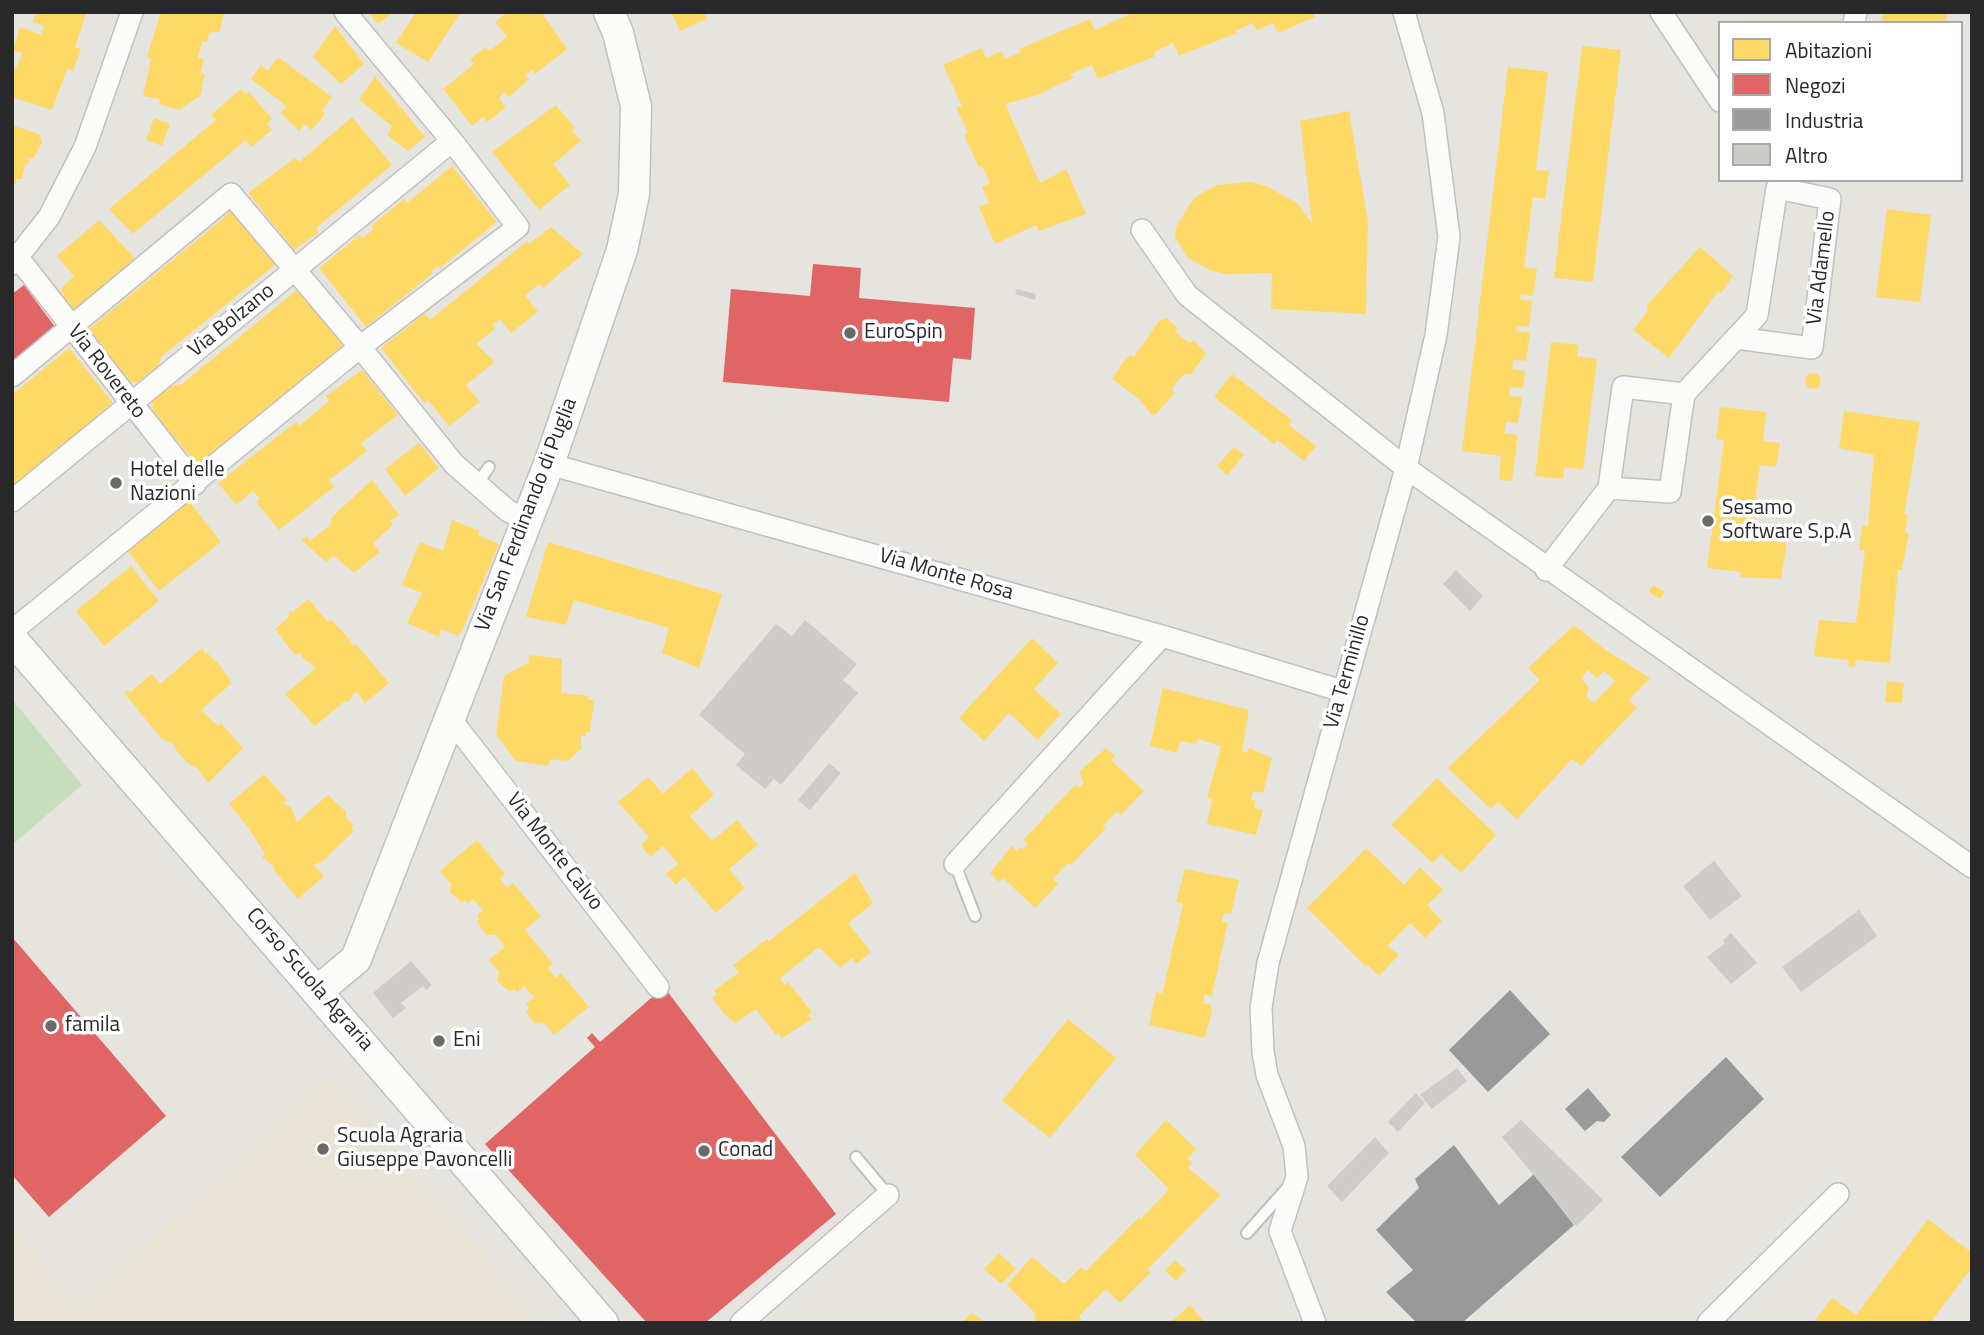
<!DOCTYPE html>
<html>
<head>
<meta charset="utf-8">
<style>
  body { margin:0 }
  #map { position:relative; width:1984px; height:1335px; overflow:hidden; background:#e6e4df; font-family:"Titillium Web",sans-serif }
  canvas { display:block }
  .frame { position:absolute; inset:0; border:14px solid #292929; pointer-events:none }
  .legend { position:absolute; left:1718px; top:21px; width:245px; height:161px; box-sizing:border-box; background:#fff; border:2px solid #a9a9a9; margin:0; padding:9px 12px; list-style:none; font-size:21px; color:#292929 }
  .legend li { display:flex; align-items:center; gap:14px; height:35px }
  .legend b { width:35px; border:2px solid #a9a9a9 }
</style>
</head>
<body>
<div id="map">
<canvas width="1984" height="1335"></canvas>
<div class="frame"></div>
<ul class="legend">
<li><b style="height:19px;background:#ffd966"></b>Abitazioni</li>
<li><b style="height:19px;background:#e06666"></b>Negozi</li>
<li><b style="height:19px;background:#999"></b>Industria</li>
<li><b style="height:19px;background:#ceccc8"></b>Altro</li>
</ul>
</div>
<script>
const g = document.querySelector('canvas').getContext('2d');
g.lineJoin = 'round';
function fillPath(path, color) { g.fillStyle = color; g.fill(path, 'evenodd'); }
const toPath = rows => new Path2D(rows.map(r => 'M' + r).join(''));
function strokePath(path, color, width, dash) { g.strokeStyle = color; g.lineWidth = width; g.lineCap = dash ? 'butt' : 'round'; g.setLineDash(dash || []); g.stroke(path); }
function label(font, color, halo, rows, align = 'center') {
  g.font = font + ' "Titillium Web",sans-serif'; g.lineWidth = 7; g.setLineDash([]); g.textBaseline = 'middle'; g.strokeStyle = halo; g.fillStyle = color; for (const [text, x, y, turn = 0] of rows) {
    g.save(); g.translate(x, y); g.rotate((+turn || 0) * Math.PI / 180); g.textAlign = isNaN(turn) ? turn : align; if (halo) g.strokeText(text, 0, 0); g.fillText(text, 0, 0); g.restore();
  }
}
fillPath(toPath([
  [332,1074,543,1323,12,1323,12,1225,80,1305]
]), '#e8e4d5');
fillPath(toPath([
  [12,699,82,785,12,845]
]), '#c6debc');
fillPath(toPath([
  [36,12,87,12,75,47,81,49,73,71,67,69,52,110,12,97,12,68,16,69,22,53,13,50,20,27,41,35,44,26,33,22],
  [161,12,224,12,220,31,209,33,207,42,202,41,198,58,204,59,201,73,205,74,200,96,179,110,159,104,160,99,143,96,151,59,147,57],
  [368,12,394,12,378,24],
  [416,12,461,12,428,62,396,43],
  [507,12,541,12,567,49,535,74,532,70,525,75,529,79,509,97,505,92,499,98,506,107,487,122,483,117,472,126,443,89,474,64,470,59,486,47,489,51,507,37,495,22],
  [671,12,704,12,707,19,680,31],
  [1134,12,1312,12,1315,17,1278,33,1273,23,1257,30,1253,23,1235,31,1237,33,1179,56,1173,43,1154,52,1156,56,1098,79,1092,65,1071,74,1073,78,1037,95,1005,104,1040,183,1066,169,1086,214,1039,231,1036,225,995,244,979,207,989,203,982,187,990,183,982,166,979,168,964,135,968,133,956,108,962,106,943,65,982,48,986,58,1002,51,1005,59,1021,52,1019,49,1090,19,1095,30],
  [1883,12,1947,12,1946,23,1882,23],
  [335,26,364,64,341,84,313,57],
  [1582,46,1621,50,1593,282,1554,278],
  [278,57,332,97,322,111,325,114,312,130,304,124,299,131,281,113,286,106,251,79,261,65,268,71],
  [1508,67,1548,72,1536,170,1549,171,1545,199,1533,197,1524,267,1537,269,1533,296,1521,294,1520,299,1532,301,1529,327,1517,326,1516,331,1530,333,1526,361,1513,360,1512,369,1525,371,1523,388,1510,387,1509,396,1522,397,1518,423,1506,422,1504,433,1518,435,1512,481,1499,480,1501,456,1462,451],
  [375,76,425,137,408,151,387,135,392,126,359,100],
  [241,89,245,94,249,92,272,119,267,123,272,130,251,147,246,140,133,234,109,209,216,120,211,115],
  [556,105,575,128,572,130,581,141,553,164,570,185,539,210,492,152],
  [1349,111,1368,221,1366,314,1271,309,1272,273,1226,274,1212,271,1188,258,1175,237,1176,227,1194,198,1217,185,1251,182,1266,186,1297,203,1312,223,1300,121],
  [352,117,392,165,316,228,319,232,294,250,248,193,295,158,299,162],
  [154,118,170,124,162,146,146,140],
  [12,125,39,134,42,142,34,158,26,158,30,162,25,164,22,179,15,179,17,182,12,185],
  [452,166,497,222,440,268,438,266,431,271,433,273,366,327,319,268,360,235,363,238,374,229,371,226,404,199,407,203],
  [1887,209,1931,215,1920,302,1876,297],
  [232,210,275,265,161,357,159,365,138,382,131,383,88,330,227,215,227,211],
  [99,220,142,266,79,319,61,298,65,295,60,290,74,276,57,256],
  [551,227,583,254,543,288,540,284,525,295,538,312,511,333,500,319,493,325,496,328,476,344,495,362,466,385,480,402,449,426,428,400,424,403,381,348,425,313,430,320,527,241,529,244],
  [1700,247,1733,276,1721,293,1718,291,1669,358,1633,330,1648,311,1647,305],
  [299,288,344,347,242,438,228,440,225,453,201,470,153,411,152,401,171,386,182,384],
  [1166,318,1177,327,1176,333,1189,343,1194,340,1206,354,1191,374,1183,375,1172,388,1174,394,1157,413,1152,415,1139,399,1112,379,1124,361,1131,355,1134,357,1159,321],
  [1551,342,1579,345,1577,356,1597,359,1583,470,1564,467,1563,479,1535,476],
  [69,348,116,407,12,489,12,395],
  [362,370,398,415,361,443,367,451,329,480,334,487,279,530,256,502,260,499,253,491,236,505,218,483,296,422,299,426,329,401,326,396],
  '1805 381a8 8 0 1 1 16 0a8 8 0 1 1-16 0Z',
  [1232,374,1292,420,1289,425,1316,446,1304,461,1277,440,1274,444,1214,397],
  [1720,407,1766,412,1763,441,1780,443,1776,467,1760,465,1751,539,1787,543,1781,579,1740,577,1741,572,1707,568,1724,440,1716,439],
  [1844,411,1920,422,1904,514,1908,515,1905,533,1909,533,1902,570,1898,570,1890,663,1856,660,1855,667,1848,666,1849,660,1814,656,1819,620,1856,623,1865,550,1859,550,1862,525,1868,526,1874,455,1839,448],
  [419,443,439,468,405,496,385,469],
  [1234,447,1244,455,1227,475,1217,466],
  [372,480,399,515,390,521,393,525,373,543,380,552,354,573,334,556,326,562,301,540,308,536,310,541,330,525,332,517],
  [185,496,221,542,159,591,123,545],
  [452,520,480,531,478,535,499,544,462,631,458,636,441,629,439,637,407,623,422,593,402,585,420,542,443,551],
  [548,542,722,594,699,668,662,653,669,628,574,600,566,625,526,617],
  [131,566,159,601,104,646,76,611],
  [1653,585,1665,592,1660,599,1649,592],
  [308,599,328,622,330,619,346,635,353,646,356,644,389,683,365,703,356,691,349,701,345,701,315,726,285,694,316,668,302,657,300,652,295,655,275,629,289,617,289,611,293,612],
  [1574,625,1607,651,1650,678,1629,700,1637,708,1581,766,1572,759,1517,819,1498,802,1491,809,1448,768,1540,680,1528,668],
  [1588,670,1597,678,1604,671,1615,681,1594,703,1586,696,1589,688,1581,678],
  [1032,638,1058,663,1034,689,1061,714,1038,740,1009,713,984,741,959,718],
  [203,647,204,654,206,652,219,664,232,683,201,710,218,726,221,723,243,748,208,783,198,769,186,762,173,746,175,745,161,738,124,693,128,690,130,692,152,674,160,684],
  [529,655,562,659,561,693,589,696,588,700,594,700,590,732,586,732,586,736,581,735,581,749,568,761,550,759,549,766,516,761,496,735,504,676,529,662],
  [1887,681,1904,683,1902,703,1885,702],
  [1163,688,1249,710,1242,751,1248,752,1249,748,1272,758,1263,793,1253,791,1251,800,1256,801,1254,808,1263,810,1256,835,1207,824,1212,799,1207,798,1221,746,1198,739,1196,744,1180,741,1177,753,1150,746],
  [1106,748,1115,756,1111,760,1144,791,1121,815,1117,811,1103,826,1106,828,1071,865,1068,863,1053,879,1058,884,1035,908,1003,878,999,882,990,873,1012,846,1017,851,1020,847,1023,849,1028,844,1023,840,1075,785,1079,788,1084,783,1079,772],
  [692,768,714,795,690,816,712,841,737,820,758,845,729,869,745,888,716,913,684,877,676,885,666,874,678,864,663,846,650,857,641,845,649,837,618,802,648,777,663,794],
  [264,774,287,800,283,803,291,807,297,822,328,795,346,812,345,816,353,825,351,828,354,831,323,861,314,865,324,876,298,899,273,869,275,868,262,857,265,854,248,827,229,804],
  [1437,778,1496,835,1461,873,1441,854,1433,863,1391,825],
  [477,840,505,874,500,879,507,888,513,883,541,916,525,930,553,964,548,968,556,978,561,973,589,1007,554,1035,544,1023,535,1024,526,1011,529,1008,526,1004,534,997,524,986,517,992,514,989,510,992,497,981,499,972,489,960,505,947,496,935,486,935,477,921,480,919,477,915,483,910,473,899,468,904,465,900,462,903,450,892,451,884,440,871],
  [1366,848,1404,885,1420,867,1443,890,1427,905,1442,921,1425,938,1410,923,1387,946,1399,955,1379,976,1368,965,1366,967,1307,908],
  [1185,869,1239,880,1231,914,1224,913,1222,922,1228,923,1212,996,1205,994,1203,1003,1210,1004,1212,1010,1205,1038,1149,1025,1156,992,1162,994,1183,904,1176,902],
  [855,873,873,903,848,923,871,952,856,964,852,958,840,968,819,947,780,978,785,985,788,982,812,1012,808,1015,812,1019,782,1038,778,1033,776,1035,756,1009,735,1023,726,1016,712,998,717,995,714,991,739,972,733,965,767,939,769,941],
  [1068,1019,1116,1058,1050,1138,1002,1101],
  [1166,1120,1196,1149,1188,1158,1192,1163,1188,1168,1221,1195,1147,1270,1151,1272,1120,1303,1106,1289,1079,1316,1083,1323,1035,1323,1034,1312,1007,1285,1032,1257,1064,1284,1081,1267,1086,1271,1139,1217,1141,1219,1169,1189,1135,1155],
  [1928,1219,1972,1253,1972,1267,1930,1323,1813,1323,1832,1298,1856,1315],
  [999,1253,1016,1269,1001,1284,984,1269],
  [1175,1260,1186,1270,1176,1281,1165,1271],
  [1190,1305,1205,1323,1170,1323],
  [971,1313,977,1316,985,1323,962,1323]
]), '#ffd966');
fillPath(toPath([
  [813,264,861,268,859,298,975,308,971,360,953,358,949,402,723,382,731,289,810,296],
  [24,285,58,331,12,374,12,294],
  [12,937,166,1116,49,1217,12,1175],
  [664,987,836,1214,705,1323,647,1323,485,1144,595,1047,587,1038,592,1033,600,1042]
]), '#e06666');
fillPath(toPath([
  [1510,990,1550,1034,1488,1092,1449,1050],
  [1726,1057,1764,1099,1660,1197,1621,1157],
  [1588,1088,1611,1115,1604,1122,1597,1121,1585,1131,1565,1109],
  [1454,1145,1499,1205,1534,1174,1574,1225,1462,1323,1417,1323,1386,1292,1413,1270,1376,1230,1419,1188,1415,1179]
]), '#999');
fillPath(toPath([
  [1017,289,1036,294,1035,300,1015,294],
  [1456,570,1483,596,1470,611,1443,584],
  [805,620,857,664,843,680,858,693,781,785,774,779,765,789,736,765,745,754,699,715,776,624,792,636],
  [829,763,841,773,810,810,798,800],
  [1714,861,1742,896,1710,920,1683,886],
  [1859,910,1877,936,1801,992,1782,967],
  [1731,933,1757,963,1731,984,1707,957,1725,943,1723,940],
  [411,961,432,985,426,990,423,986,401,1003,406,1008,393,1018,373,993],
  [1457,1068,1467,1081,1432,1109,1420,1095],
  [1416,1093,1425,1103,1398,1132,1388,1122],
  [1521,1120,1603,1200,1576,1226,1502,1137],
  [1375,1137,1389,1153,1342,1202,1327,1186]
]), '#ceccc8');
const lane = toPath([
  [477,484,489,467],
  [955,864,975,916],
  [856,1157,888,1195],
  [1247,1233,1288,1187]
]);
const street = toPath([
  [1661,12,1720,101],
  [1854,23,1856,12],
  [1142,230,1187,295,1406,468,1972,867],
  [19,259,195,484],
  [12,264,49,217,85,147,132,12],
  [12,376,231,194,360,347,454,464,508,511,526,519],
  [1684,394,1736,338,1812,348,1830,199,1777,188,1757,315,1736,338],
  [549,464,1162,636,1342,691],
  [12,501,452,141],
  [1546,570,1609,488,1623,387,1684,394,1670,492,1609,488],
  [12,631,360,347,518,227,452,141,345,12],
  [449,717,658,987],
  [955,864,1162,636],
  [741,1323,888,1195],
  [1315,1323,1280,1231,1297,1177,1294,1146,1267,1075,1263,1052,1261,1008,1268,963,1406,468,1436,335,1449,237,1433,113,1404,12],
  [1708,1323,1838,1194]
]);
const secondary = toPath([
  [12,639,603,1323],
  [319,990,356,959,549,464,622,250,634,194,636,106,618,33,609,12]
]);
strokePath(lane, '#c1c0c0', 14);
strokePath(street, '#c1c0c0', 24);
strokePath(secondary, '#c1c0c0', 33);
strokePath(lane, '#fbfbfa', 10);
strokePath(street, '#fbfbfa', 21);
strokePath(secondary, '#fbfbfa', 30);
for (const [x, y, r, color] of [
  [850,333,7,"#6b6a69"],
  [116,483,7,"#6b6a69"],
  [1708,521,7,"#6b6a69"],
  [51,1026,7,"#6b6a69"],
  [439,1041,7,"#6b6a69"],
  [323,1149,7,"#6b6a69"],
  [704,1151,7,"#6b6a69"]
]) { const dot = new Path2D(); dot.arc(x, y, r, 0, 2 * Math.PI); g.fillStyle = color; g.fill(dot); strokePath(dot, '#fff', 2.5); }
label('21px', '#292929', '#fff', [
  ["Via Adamello",1822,268,-83],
  ["Via Bolzano",232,321,-39],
  ["Via Rovereto",106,372,52],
  ["Via San Ferdinando di Puglia",527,515,-69],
  ["Via Monte Rosa",946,575,16],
  ["Via Terminillo",1348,672,-74],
  ["Via Monte Calvo",554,852,52],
  ["Corso Scuola Agraria",309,980,49]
]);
label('21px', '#292929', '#fff', [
  ["EuroSpin",864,333],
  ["Hotel delle",130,471],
  ["Nazioni",130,495],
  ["Sesamo",1722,509],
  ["Software S.p.A",1722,533],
  ["famila",65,1026],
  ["Eni",453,1041],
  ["Scuola Agraria",337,1137],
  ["Giuseppe Pavoncelli",337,1161],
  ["Conad",718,1151]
], 'left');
</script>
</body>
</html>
